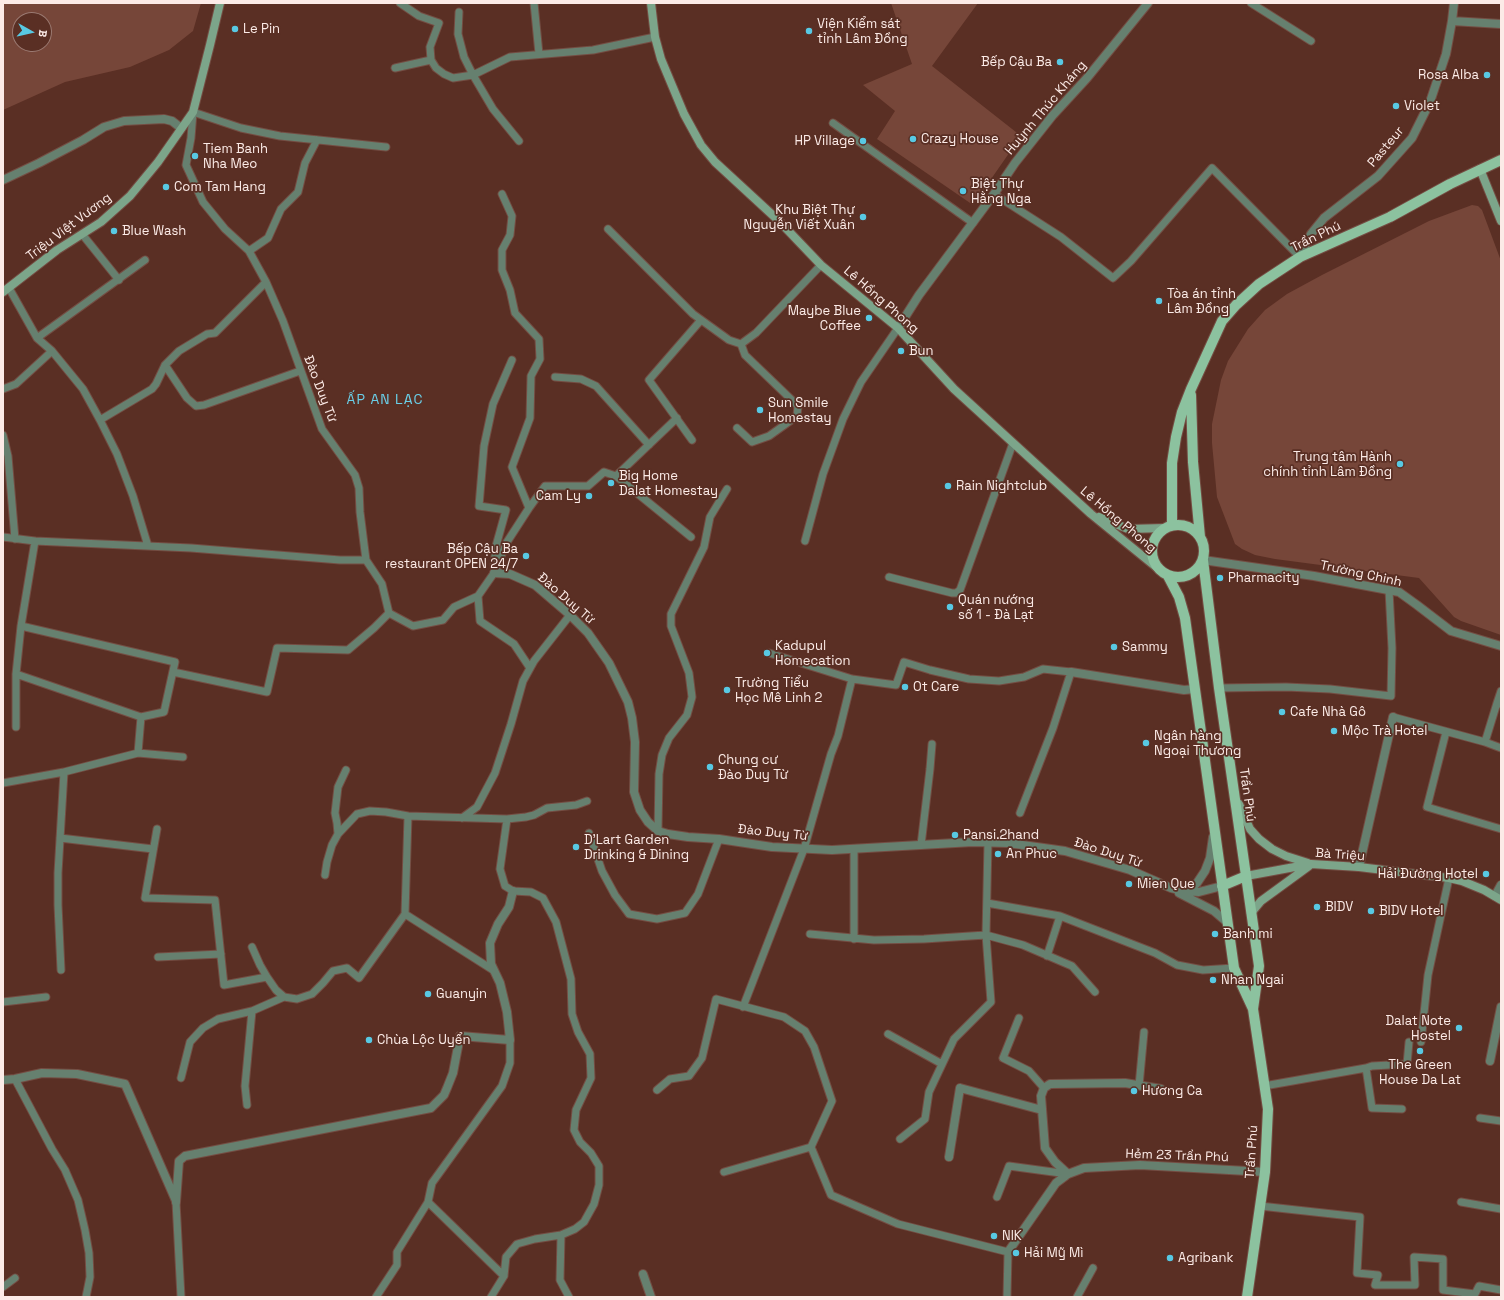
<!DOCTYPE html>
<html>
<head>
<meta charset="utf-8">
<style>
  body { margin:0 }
  #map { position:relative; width:1504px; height:1300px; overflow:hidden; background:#5a2f24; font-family:"Space Grotesk",sans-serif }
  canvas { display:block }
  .frame { position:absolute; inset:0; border:4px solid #fcebe7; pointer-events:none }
  .north { position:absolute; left:12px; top:12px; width:40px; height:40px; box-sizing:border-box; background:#5a2f24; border:1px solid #9b7a72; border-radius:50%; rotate:98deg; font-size:11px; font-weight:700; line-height:16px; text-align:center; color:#fcebe7 }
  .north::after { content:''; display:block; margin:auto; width:14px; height:18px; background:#58c9e3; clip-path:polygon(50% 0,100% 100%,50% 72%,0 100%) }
</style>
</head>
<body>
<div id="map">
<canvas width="1504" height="1300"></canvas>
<div class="frame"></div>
<div class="north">B</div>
</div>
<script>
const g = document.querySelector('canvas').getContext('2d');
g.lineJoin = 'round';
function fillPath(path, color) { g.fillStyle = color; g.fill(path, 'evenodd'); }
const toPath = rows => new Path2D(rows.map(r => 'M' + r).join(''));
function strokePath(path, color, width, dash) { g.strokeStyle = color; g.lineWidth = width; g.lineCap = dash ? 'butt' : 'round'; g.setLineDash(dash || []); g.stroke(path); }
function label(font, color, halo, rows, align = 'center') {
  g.font = font + ' "Space Grotesk",sans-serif'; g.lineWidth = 3.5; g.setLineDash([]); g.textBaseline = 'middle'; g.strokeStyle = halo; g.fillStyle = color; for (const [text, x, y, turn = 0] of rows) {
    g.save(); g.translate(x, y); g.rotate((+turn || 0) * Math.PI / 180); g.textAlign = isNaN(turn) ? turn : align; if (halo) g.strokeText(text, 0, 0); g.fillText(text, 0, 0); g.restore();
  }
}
fillPath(toPath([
  [3,3,201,3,193,31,169,50,130,67,65,82,3,110],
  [20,20,44,20,44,44,20,44],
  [891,3,978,3,932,66,1021,136,973,205,877,139,895,111,863,85,912,64],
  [1472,205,1478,206,1482,210,1501,261,1501,635,1461,621,1454,617,1419,578,1275,559,1255,555,1242,549,1235,544,1217,497,1212,443,1212,424,1221,380,1228,361,1248,329,1265,310,1287,294,1322,275,1429,221]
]), '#764639');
const lane = toPath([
  [400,3,419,16,439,23,430,47,431,60,436,68,444,74,453,78,473,75,510,57,593,50,655,37],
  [534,3,539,54],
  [1251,3,1311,41],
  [459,12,458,34,464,57,473,75,493,109,519,141],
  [395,68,431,60],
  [833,123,973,223],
  [386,147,280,136,241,128,193,112,191,138,186,165,203,202,225,229,249,251,266,282,283,321,322,429,355,475,359,488,360,512,366,560,382,584,389,613,413,626,443,620,454,607,478,596,494,573,507,542,529,508,512,467,530,418,531,376,540,359,539,339,515,313,510,290,502,270,502,250,510,235,512,216,502,194],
  [994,194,1061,237,1113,278,1131,261,1212,168,1300,257],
  [608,229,693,314,729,340,741,344,745,355,798,406,797,416,769,436,752,442,737,428],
  [82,234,119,280],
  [249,251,268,238,281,209,298,192,305,163,317,140],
  [145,260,37,338,52,351,83,389,100,420,117,454,133,496,148,546],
  [9,288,37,338],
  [741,344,756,333,821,265],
  [165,365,187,398,196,406,204,405,300,371],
  [555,377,581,379,596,386,649,445],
  [3,389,16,384,52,351],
  [100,420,152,389,156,384,165,365,179,351,207,334,215,333,266,282],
  [3,435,8,456,15,539],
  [692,440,649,380,701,320],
  [616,476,677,418],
  [529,508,545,486,588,486,604,472,616,476,691,537],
  [3,537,35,541,191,548,340,560,366,560],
  [805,541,823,474,843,419,861,382,898,328],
  [494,567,496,546,506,510,479,506,484,446,493,404,512,360],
  [889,577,952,593,956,593,960,590,1013,443],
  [478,596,480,621,514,644,530,668],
  [21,626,175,662,164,712,141,717,138,753],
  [769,653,852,679,896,685,904,662,930,670,969,679,999,681,1024,677,1043,669,1071,672,1053,728,1020,813],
  [173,672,267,692,277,648,348,650,374,628,389,613],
  [16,674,141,717],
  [1219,688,1286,687,1330,689,1391,696,1392,648,1389,590],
  [1501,704,1497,703,1501,691],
  [1393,717,1485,742,1501,748],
  [16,727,16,674,21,626,35,541],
  [1446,732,1427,807,1501,829],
  [1485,742,1497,703],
  [3,783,64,772,138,753,183,757],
  [462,818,477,807,495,773,511,724,523,681,534,661,570,615],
  [157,829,145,898,215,900,224,985,267,977],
  [658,831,659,774,662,755,669,738,687,715,692,697,689,673,671,626,671,614,704,547,710,517,727,489],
  [589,833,602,871,615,895,629,914,657,919,685,913,698,894,719,839],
  [338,834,337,823,335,813,338,787,346,770],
  [60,838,153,849],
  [921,845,930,769,932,744],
  [325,875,327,862,332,845,338,834,357,814,370,811,386,812,408,816],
  [987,903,1060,916,1155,953,1177,965,1203,970,1234,968],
  [405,914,493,970],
  [810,934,874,940,924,939,986,935,1023,945,1072,966,1095,992],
  [854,939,854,850],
  [252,947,260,965,267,977,276,990,284,997,297,999,312,994,323,983,333,971,347,968,359,978,405,914,408,816,507,819,526,817,534,815,547,808,576,805,587,801],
  [1047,956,1060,916],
  [158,957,221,954],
  [61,970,58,905,58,873,64,772],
  [3,1002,46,997],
  [743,1007,804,849,831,754,838,736,852,679],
  [1019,1018,1003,1058,1029,1071,1044,1088],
  [888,1034,942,1064],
  [1421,1042,1428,975,1449,878],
  [1366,1068,1372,1066,1407,1064,1409,1042],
  [181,1078,190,1042,203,1028,218,1019,252,1011,284,997],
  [15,1079,52,1149,65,1170,78,1200,85,1230,89,1253,90,1277,86,1297],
  [1139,1086,1144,1032],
  [1264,1086,1366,1068,1372,1108,1402,1109],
  [657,1090,670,1079,689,1076,702,1058,716,999,784,1017,805,1031,814,1047,832,1101,811,1147,831,1195,898,1224,1008,1252,1007,1297],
  [247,1105,245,1086,252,1011],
  [1480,1118,1501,1121],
  [900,1139,925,1119,929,1092,954,1039,991,1002,986,935,988,842],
  [724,1172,811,1147],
  [997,1197,1009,1166,1068,1174],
  [176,1202,181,1297],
  [428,1202,504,1276],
  [1461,1202,1501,1209],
  [1260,1206,1360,1217,1357,1273,1378,1275,1375,1285,1415,1285,1414,1257,1443,1259,1443,1290,1475,1294,1479,1286,1501,1290],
  [561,1235,560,1280,569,1297],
  [3,1287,15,1278],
  [376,1297,397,1265,397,1252,428,1202,432,1183,502,1086,510,1063,510,1040],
  [491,1297,504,1276,506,1257,517,1244,535,1239,561,1235,575,1229,584,1222,594,1204,599,1185,599,1166,591,1153,580,1142,574,1130,576,1110,591,1078,590,1054,578,1032,572,1014,571,979,556,922,543,898,531,892,513,891,505,886,500,869,507,819],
  [1077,1297,1093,1268]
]);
const street = toPath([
  [1452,21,1501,24],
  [3,180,39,163,83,140,104,127,124,121,164,119,172,121,181,128],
  [1300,257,1311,234,1324,218,1378,176,1412,138,1430,102,1446,54,1452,21,1454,3],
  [898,328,919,295,994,194,1015,163,1053,115,1087,78,1148,3],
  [1203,560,1314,576,1399,592,1417,605,1451,631,1501,646],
  [494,573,510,574,535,585,570,615,588,633,609,663,628,702,632,718,635,742,634,792,640,810,648,822,658,831,668,834,688,837,719,839,772,847,832,850,973,842,1008,843,1065,851,1130,870,1171,888,1183,891,1199,892,1222,886],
  [1071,672,1184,690,1195,689],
  [1359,867,1393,717],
  [1188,892,1197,883,1205,871,1210,858,1213,837],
  [1179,893,1214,911,1228,923],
  [1495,896,1501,885],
  [1490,1061,1501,1007],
  [3,1080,15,1079,42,1073,77,1074,125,1084,176,1201],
  [949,1157,960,1088,1042,1110],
  [1068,1174,1055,1162,1045,1148,1041,1096,1044,1088,1050,1084,1125,1083,1161,1089],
  [176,1202,179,1161,185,1156,431,1108,444,1095,447,1088,453,1073,460,1036,510,1040,507,1012,500,983,491,964,490,943,498,924,509,907,513,891],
  [1008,1252,1056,1183,1068,1174,1084,1168,1140,1165,1265,1172],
  [643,1274,651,1297]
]);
const secondary = toPath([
  [651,3,655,37,661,59,684,114,701,145,715,162,779,221,821,265,898,328,954,389,1091,514,1161,571],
  [1480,169,1501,221],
  [3,292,57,250,101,222,130,196,158,162,193,112,210,45,220,3],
  [1099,517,1128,529,1165,528],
  [1239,804,1250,829,1259,839,1272,849,1286,856,1308,863],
  [1246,876,1311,864,1359,867,1449,878,1462,881,1484,890,1501,900],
  [1251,913,1261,901,1309,866]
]);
const primary = toPath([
  [1191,395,1193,462,1200,537],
  '1152 551a26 26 0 1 1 52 0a26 26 0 1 1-52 0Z',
  [1172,525,1172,463,1176,437,1182,412,1191,389,1222,321,1236,305,1259,284,1300,257,1390,217,1450,184,1501,160],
  [1203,560,1219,688,1259,966,1253,1009],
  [1168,576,1179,597,1185,618,1234,968,1253,1009,1268,1109,1265,1172,1247,1297],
  [1222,886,1246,876]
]);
strokePath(lane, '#744d43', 9);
strokePath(street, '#744d43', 10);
strokePath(secondary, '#744d43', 10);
strokePath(primary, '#744d43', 12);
strokePath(lane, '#66806f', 7);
strokePath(street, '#66806f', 8);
strokePath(secondary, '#7ca58a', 8);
strokePath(primary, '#8cc29f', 10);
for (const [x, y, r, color] of [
  [235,29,4,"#58c9e3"],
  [809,31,4,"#58c9e3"],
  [1060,62,4,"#58c9e3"],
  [1487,75,4,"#58c9e3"],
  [1396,106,4,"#58c9e3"],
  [913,139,4,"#58c9e3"],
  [863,141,4,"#58c9e3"],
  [195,156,4,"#58c9e3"],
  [166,187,4,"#58c9e3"],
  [963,191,4,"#58c9e3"],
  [863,217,4,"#58c9e3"],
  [114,231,4,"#58c9e3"],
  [1159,301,4,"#58c9e3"],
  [869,318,4,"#58c9e3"],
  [901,351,4,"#58c9e3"],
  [760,410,4,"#58c9e3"],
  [1400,464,4,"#58c9e3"],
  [611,483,4,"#58c9e3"],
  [948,486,4,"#58c9e3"],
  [589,496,4,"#58c9e3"],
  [526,556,4,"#58c9e3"],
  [1220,578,4,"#58c9e3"],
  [950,607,4,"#58c9e3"],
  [1114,647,4,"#58c9e3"],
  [767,653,4,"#58c9e3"],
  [905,687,4,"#58c9e3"],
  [727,690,4,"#58c9e3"],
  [1282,712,4,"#58c9e3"],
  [1334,731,4,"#58c9e3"],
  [1146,743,4,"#58c9e3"],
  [710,767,4,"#58c9e3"],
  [955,835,4,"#58c9e3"],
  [576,847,4,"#58c9e3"],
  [998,854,4,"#58c9e3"],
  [1486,874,4,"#58c9e3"],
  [1129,884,4,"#58c9e3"],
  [1317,907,4,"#58c9e3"],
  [1371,911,4,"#58c9e3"],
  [1215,934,4,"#58c9e3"],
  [1213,980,4,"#58c9e3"],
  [428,994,4,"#58c9e3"],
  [1459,1028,4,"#58c9e3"],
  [369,1040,4,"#58c9e3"],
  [1420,1051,4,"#58c9e3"],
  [1134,1091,4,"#58c9e3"],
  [994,1236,4,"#58c9e3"],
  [1016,1253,4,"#58c9e3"],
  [1170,1258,4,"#58c9e3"]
]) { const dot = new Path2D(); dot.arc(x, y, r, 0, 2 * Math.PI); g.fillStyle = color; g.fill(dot); strokePath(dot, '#5a2f24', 1.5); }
label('13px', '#fcebe7', '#5a2f24', [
  ["Viện Kiểm sát",817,24],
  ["tỉnh Lâm Đồng",817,39],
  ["Le Pin",243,29],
  ["Bếp Cậu Ba",1052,62,"right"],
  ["Rosa Alba",1479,75,"right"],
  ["Violet",1404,106],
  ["Crazy House",921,139],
  ["HP Village",855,141,"right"],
  ["Tiem Banh",203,149],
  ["Nha Meo",203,164],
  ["Biệt Thự",971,184],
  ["Hằng Nga",971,199],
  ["Com Tam Hang",174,187],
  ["Khu Biệt Thự",855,210,"right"],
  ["Nguyễn Viết Xuân",855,225,"right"],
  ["Blue Wash",122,231],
  ["Tòa án tỉnh",1167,294],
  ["Lâm Đồng",1167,309],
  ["Maybe Blue",861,311,"right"],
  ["Coffee",861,326,"right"],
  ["Bun",909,351],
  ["Sun Smile",768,403],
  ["Homestay",768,418],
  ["Trung tâm Hành",1392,457,"right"],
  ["chính tỉnh Lâm Đồng",1392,472,"right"],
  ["Big Home",619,476],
  ["Dalat Homestay",619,491],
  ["Rain Nightclub",956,486],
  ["Cam Ly",581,496,"right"],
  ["Bếp Cậu Ba",518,549,"right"],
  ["restaurant OPEN 24/7",518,564,"right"],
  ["Pharmacity",1228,578],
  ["Quán nướng",958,600],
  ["số 1 - Đà Lạt",958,615],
  ["Kadupul",775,646],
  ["Homecation",775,661],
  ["Sammy",1122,647],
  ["Trường Tiểu",735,683],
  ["Học Mê Linh 2",735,698],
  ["Ot Care",913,687],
  ["Cafe Nhà Gô",1290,712],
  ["Mộc Trà Hotel",1342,731],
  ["Ngân hàng",1154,736],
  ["Ngoại Thương",1154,751],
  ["Chung cư",718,760],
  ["Đào Duy Từ",718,775],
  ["Pansi.2hand",963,835],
  ["D'Lart Garden",584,840],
  ["Drinking & Dining",584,855],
  ["An Phuc",1006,854],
  ["Hải Đường Hotel",1478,874,"right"],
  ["Mien Que",1137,884],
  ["BIDV",1325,907],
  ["BIDV Hotel",1379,911],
  ["Banh mi",1223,934],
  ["Nhan Ngai",1221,980],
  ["Guanyin",436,994],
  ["Dalat Note",1451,1021,"right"],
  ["Hostel",1451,1036,"right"],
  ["Chùa Lộc Uyển",377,1040],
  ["The Green",1420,1065,"center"],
  ["House Da Lat",1420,1080,"center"],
  ["Hương Ca",1142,1091],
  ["NIK",1002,1236],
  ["Hải Mỹ Mì",1024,1253],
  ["Agribank",1178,1258]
], 'left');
label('13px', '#fcebe7', '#5a2f24', [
  ["Huỳnh Thúc Kháng",1046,108,-50],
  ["Pasteur",1386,147,-50],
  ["Triệu Việt Vương",69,227,-37],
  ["Trần Phú",1316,237,-26],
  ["Lê Hồng Phong",881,300,41],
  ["Đào Duy Từ",320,389,69],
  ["Lê Hồng Phong",1118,520,40],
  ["Trường Chinh",1361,574,12],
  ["Đào Duy Từ",566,599,41],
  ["Trần Phú",1247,795,82],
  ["Đào Duy Từ",773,833,6],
  ["Đào Duy Từ",1108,853,18],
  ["Bà Triệu",1340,855,4],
  ["Trần Phú",1252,1152,-86],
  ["Hẻm 23 Trần Phú",1177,1156,2]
]);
g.letterSpacing = '1px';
label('14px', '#6acfe8', '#5a2f24', [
  ["ẤP AN LẠC",385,400]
]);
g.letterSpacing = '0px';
</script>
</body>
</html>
